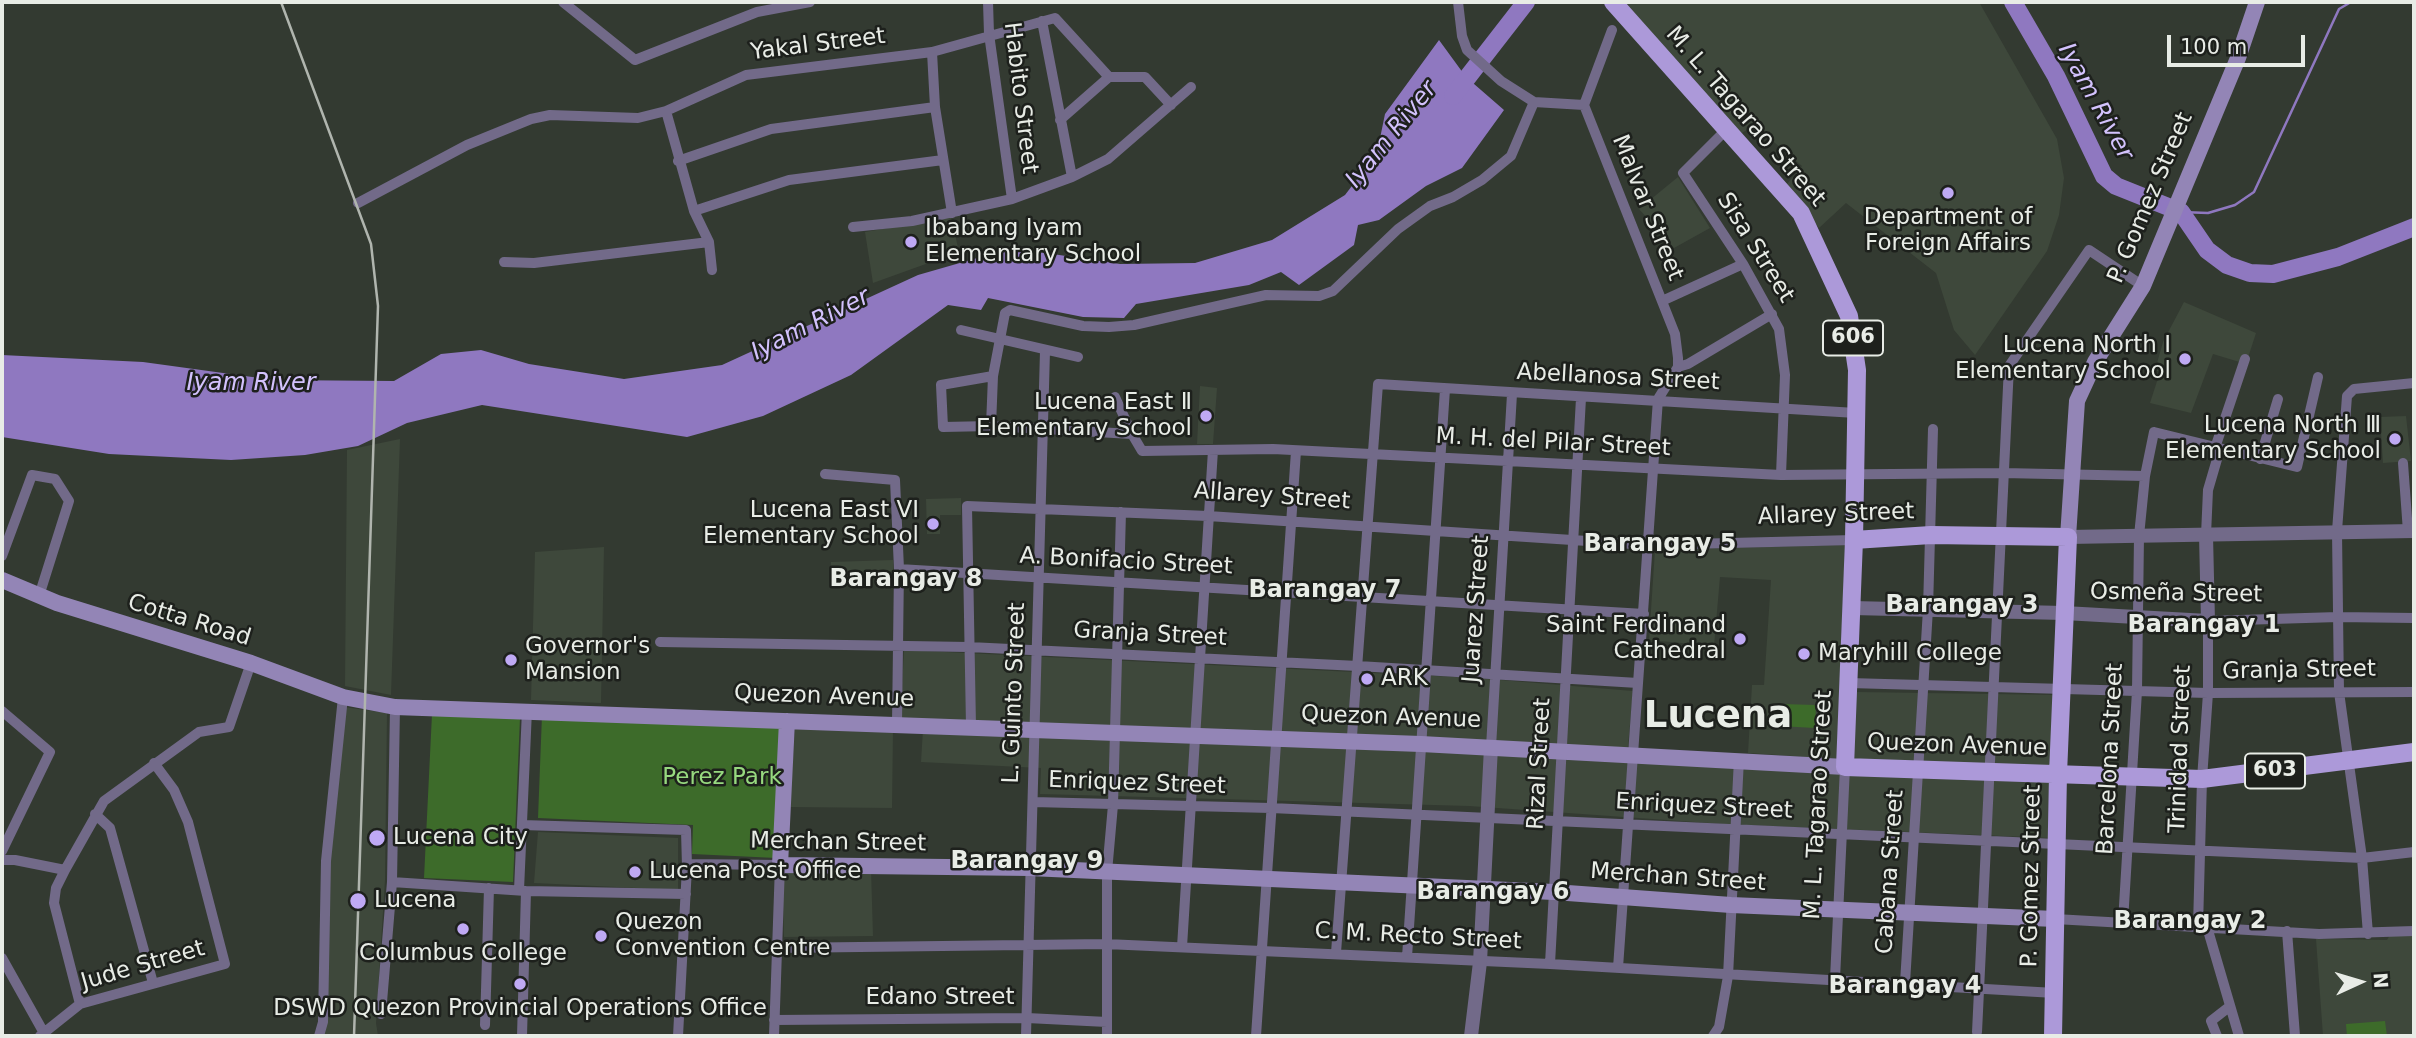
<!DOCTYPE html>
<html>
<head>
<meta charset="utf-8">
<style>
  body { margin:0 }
  #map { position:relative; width:2416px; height:1038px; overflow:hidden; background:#333a31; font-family:"DejaVu Sans",sans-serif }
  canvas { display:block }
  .frame { position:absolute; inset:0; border:4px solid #e8ece6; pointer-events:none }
  .north { position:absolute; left:2325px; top:947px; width:70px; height:70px; -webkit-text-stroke:5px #1d201c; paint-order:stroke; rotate:86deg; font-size:19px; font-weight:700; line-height:28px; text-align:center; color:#e8ece6 }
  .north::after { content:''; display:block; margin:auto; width:24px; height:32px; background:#e8ece6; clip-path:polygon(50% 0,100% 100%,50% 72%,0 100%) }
  .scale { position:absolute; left:2167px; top:35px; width:138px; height:32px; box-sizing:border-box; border:4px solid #e8ece6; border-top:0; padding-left:9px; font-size:21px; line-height:24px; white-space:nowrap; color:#e8ece6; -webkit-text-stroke:5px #1d201c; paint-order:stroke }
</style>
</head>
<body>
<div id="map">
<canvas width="2416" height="1038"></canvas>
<div class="frame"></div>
<div class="north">N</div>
<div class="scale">100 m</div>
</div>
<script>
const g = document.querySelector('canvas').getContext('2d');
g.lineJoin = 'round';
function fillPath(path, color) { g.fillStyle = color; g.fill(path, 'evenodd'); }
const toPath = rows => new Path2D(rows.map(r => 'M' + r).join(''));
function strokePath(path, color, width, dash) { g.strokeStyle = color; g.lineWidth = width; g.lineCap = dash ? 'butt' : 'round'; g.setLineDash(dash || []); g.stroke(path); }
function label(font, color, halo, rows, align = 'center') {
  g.font = font + ' "DejaVu Sans",sans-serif'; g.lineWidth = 5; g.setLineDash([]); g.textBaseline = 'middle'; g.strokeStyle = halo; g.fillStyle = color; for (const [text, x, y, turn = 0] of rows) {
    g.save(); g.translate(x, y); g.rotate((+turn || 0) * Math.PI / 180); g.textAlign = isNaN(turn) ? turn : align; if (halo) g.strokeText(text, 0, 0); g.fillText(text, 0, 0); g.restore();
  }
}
fillPath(toPath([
  [1622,2,1979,2,2057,139,2064,178,2059,215,2047,251,1975,355,1954,330,1936,273,1846,203,1819,228,1787,184,1802,166,1754,125,1742,133,1723,115],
  [1678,177,1710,228,1674,248,1639,209],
  [951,217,959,252,873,283,865,232],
  [2184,302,2256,333,2246,364,2213,354,2191,413,2150,403,2160,372,2155,370,2163,342],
  [1200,386,1217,388,1213,444,1197,444],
  [2406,416,2411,461,2383,463,2380,417],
  [400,439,391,695,345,686,347,450],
  [961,498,961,515,940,515,940,534,927,534,926,499],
  [1845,545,1837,759,1748,753,1752,685,1764,685,1771,580,1720,577,1714,646,1649,640,1655,550],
  [604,547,601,703,531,700,535,552],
  [893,560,894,575,831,578,831,562],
  [904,650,1476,678,1633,691,1627,757,1845,767,1856,692,2059,695,2050,838,1723,824,1469,806,1040,794,1041,768,921,762,923,729,900,728],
  [344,707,387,713,385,880,376,1023,378,1036,323,1036,323,911],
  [795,726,893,730,892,808,790,807],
  [538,832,678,838,678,890,534,883],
  [871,869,873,936,784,937,782,870],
  [2390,935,2414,935,2414,1036,2323,1036,2316,939,2387,940]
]), '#3e483b');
fillPath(toPath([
  [1780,704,1816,705,1815,728,1779,726],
  [432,714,520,718,513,882,424,878],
  [542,715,782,727,776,858,692,854,693,825,538,818],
  [2385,1021,2387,1036,2347,1036,2346,1024]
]), '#3d6b2a');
fillPath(toPath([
  [1439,40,1466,77,1504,110,1462,168,1426,186,1379,220,1358,225,1354,245,1299,285,1281,272,1249,285,1136,304,1124,318,1083,317,988,298,981,310,948,305,851,375,763,416,687,437,482,405,407,423,358,446,305,455,231,460,109,454,2,437,2,355,143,362,274,380,394,381,441,354,481,350,529,364,624,379,722,365,918,275,1012,248,1120,264,1195,263,1272,240,1345,195,1377,153,1385,114]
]), '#8f78c0');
strokePath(toPath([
  [2181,212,2208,213,2235,205,2254,192,2339,9,2351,2]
]), '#8f78c0', 2.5);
strokePath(toPath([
  [2013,2,2056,76,2104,176,2116,186,2181,212,2207,250,2227,265,2250,273,2273,274,2338,257,2414,227],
  [1453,96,1526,2]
]), '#8f78c0', 18);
strokePath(toPath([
  [563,2,635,60,757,12,810,2],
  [988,2,989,34,1012,199],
  [1458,2,1462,36,1467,50,1501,81,1534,102,1584,105],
  [1042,21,1072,177],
  [1612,30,1584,105,1675,334,1678,358,1678,367,1658,399,1618,968],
  [932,52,935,107,952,213],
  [666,111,694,211,709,242,712,270],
  [1060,120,1109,77,1145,77,1171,105],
  [1725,131,1683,173,1743,264,1779,329,1785,375,1781,475],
  [678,161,771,129,935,107],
  [358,203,467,145,531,119,550,115,638,118,666,111,746,75,932,52,1055,18,1109,77],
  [694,211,789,180,943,160],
  [853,227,912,221,1012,199,1072,177,1108,159,1191,87],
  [504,262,534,263,709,242],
  [1662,301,1743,264],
  [961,330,1078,357],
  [1678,367,1688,364,1772,314],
  [993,376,941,385,943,427,991,426,1132,434,1142,451,1273,449,1781,475,2003,473,2145,476],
  [1115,397,1132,434],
  [991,426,993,376,1005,313,1010,310,1083,326,1109,327,1134,325,1266,295,1319,296,1333,291,1398,229,1430,206,1453,197,1482,180,1511,156,1534,102],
  [2215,448,2245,359],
  [2260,459,2278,399],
  [2403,463,2408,532],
  [825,474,895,480,899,569,897,723],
  [2206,535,2208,490,2220,449],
  [2,556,32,475,55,479,69,501,39,596],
  [899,569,1644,614],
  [660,642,969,647,1358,666,1638,683],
  [1849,683,2208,693,2414,692],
  [2,711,50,752,2,851],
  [971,726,967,506,1208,516,1648,545,1854,540],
  [1491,747,1512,394],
  [1033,802,1271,808,2362,858,2414,852],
  [95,814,110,828,153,983],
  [522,825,686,830,687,867,678,1036],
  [2,860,15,860,65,870],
  [687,864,780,865,774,1036],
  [392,882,526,891,686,894],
  [519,890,527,710],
  [2055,919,2319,934,2414,931],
  [2123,922,2137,691,2139,536,2145,476,2154,432,2297,467,2318,377],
  [2198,927,2202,779,2208,693,2208,621,2338,617,2414,618],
  [2207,927,2239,1036],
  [2287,931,2295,1036],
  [2368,934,2362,858,2339,692,2337,531,2347,396,2354,389,2414,383],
  [1182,947,1213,450],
  [778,948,1106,944,1550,964,2055,993],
  [1336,953,1378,384,1856,413],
  [1407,957,1445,389],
  [2,958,44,1033],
  [1550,964,1581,398],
  [1835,979,1845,767],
  [1905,983,1928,609,1933,429],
  [80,1004,54,903,56,888,65,870,104,801,199,732,229,727,251,663],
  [381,1014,392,882,395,707],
  [774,1020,1027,1018,1107,1022],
  [485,1025,489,888],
  [1977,1032,2009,366,2089,250,2143,286],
  [40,1036,80,1004,225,964,188,822,174,790,154,763],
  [319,1036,323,1022,326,861,343,697],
  [522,1036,526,891],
  [1026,1036,1045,351],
  [1107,1036,1107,872,1113,805,1121,512],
  [1256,1036,1296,451],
  [1713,1036,1719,1027,1728,976,1739,759],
  [2217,1036,2211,1021,2229,1007]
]), '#726a89', 10);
strokePath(toPath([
  [2068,537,2414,531],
  [1852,608,2064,613,2208,621,2206,535],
  [1471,1036,1480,962,1491,747]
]), '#726a89', 14);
strokePath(toPath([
  [2068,537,2077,401,2095,362,2143,286,2238,58,2257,2],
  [2,580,57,603,251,663,343,697,395,707,1421,744,1845,767],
  [787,721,780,865,1030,868,1554,892,1731,905,2055,919]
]), '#9385b6', 16);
strokePath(toPath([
  [1613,2,1801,213,1849,316,1857,370,1854,540,1845,767,2202,779,2414,752],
  [1854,540,1931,535,2068,537,2058,774,2053,1036]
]), '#ac99d9', 18);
strokePath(toPath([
  [281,2,371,244,378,306,354,1036]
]), '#b0b5ae', 2.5);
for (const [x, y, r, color] of [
  [1948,193,7,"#bfa9f4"],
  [911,242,7,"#bfa9f4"],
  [2185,359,7,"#bfa9f4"],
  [1206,416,7,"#bfa9f4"],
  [2395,439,7,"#bfa9f4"],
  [933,524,7,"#bfa9f4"],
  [1740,639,7,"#bfa9f4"],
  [1804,654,7,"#bfa9f4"],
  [511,660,7,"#bfa9f4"],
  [1367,679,7,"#bfa9f4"],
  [377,838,9,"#bfa9f4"],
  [635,872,7,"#bfa9f4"],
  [358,901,9,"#bfa9f4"],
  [463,929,7,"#bfa9f4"],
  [601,936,7,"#bfa9f4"],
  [520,984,7,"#bfa9f4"]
]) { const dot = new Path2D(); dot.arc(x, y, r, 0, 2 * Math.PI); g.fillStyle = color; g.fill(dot); strokePath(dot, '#1d201c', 2.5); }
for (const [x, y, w] of [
  [1853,338,60],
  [2275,771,60]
]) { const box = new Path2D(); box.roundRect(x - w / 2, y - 17.5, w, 35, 5); g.fillStyle = '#1d201c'; g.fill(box); strokePath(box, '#e8ece6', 2); }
label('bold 21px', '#e8ece6', null, [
  ["606",1853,338],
  ["603",2275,771]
]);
label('23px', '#e8ece6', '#1d201c', [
  ["Yakal Street",818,45,-7],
  ["Habito Street",1020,98,83],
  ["M. L. Tagarao Street",1745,117,49],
  ["P. Gomez Street",2151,198,-67],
  ["Malvar Street",1647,208,68],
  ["Sisa Street",1755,248,58],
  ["Abellanosa Street",1618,378,3],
  ["M. H. del Pilar Street",1553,443,3],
  ["Allarey Street",1272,497,4],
  ["Allarey Street",1836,515,-2],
  ["A. Bonifacio Street",1126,562,3],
  ["Osmeña Street",2176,594,1],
  ["Juarez Street",1477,609,-86],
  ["Cotta Road",189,621,17],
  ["Granja Street",1150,635,3],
  ["Granja Street",2299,671,-1],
  ["L. Guinto Street",1015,693,-88],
  ["Quezon Avenue",824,697,2],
  ["Quezon Avenue",1391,718,2],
  ["Quezon Avenue",1957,746,2],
  ["Trinidad Street",2181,749,-88],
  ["Barcelona Street",2111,759,-87],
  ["Rizal Street",1540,764,-87],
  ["Enriquez Street",1137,784,2],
  ["M. L. Tagarao Street",1819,805,-87],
  ["Enriquez Street",1704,807,3],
  ["Merchan Street",838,843,1],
  ["Cabana Street",1891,872,-86],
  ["P. Gomez Street",2032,876,-89],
  ["Merchan Street",1678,878,4],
  ["C. M. Recto Street",1418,937,3],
  ["Jude Street",143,966,-16],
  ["Edano Street",940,998]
]);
label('23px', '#e8ece6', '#1d201c', [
  ["Department of",1948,218,"center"],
  ["Foreign Affairs",1948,244,"center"],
  ["Ibabang Iyam",925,229],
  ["Elementary School",925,255],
  ["Lucena North I",2171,346,"right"],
  ["Elementary School",2171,372,"right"],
  ["Lucena East Ⅱ",1192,403,"right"],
  ["Elementary School",1192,429,"right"],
  ["Lucena North Ⅲ",2381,426,"right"],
  ["Elementary School",2381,452,"right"],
  ["Lucena East VI",919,511,"right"],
  ["Elementary School",919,537,"right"],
  ["Saint Ferdinand",1726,626,"right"],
  ["Cathedral",1726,652,"right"],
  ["Governor's",525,647],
  ["Mansion",525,673],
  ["Maryhill College",1818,654],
  ["ARK",1381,679],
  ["Lucena City",393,838],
  ["Lucena Post Office",649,872],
  ["Lucena",374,901],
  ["Quezon",615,923],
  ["Convention Centre",615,949],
  ["Columbus College",463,954,"center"],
  ["DSWD Quezon Provincial Operations Office",520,1009,"center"]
], 'left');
label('23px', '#97d97f', '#1d201c', [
  ["Perez Park",722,778]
]);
label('italic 24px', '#d3c2fd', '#1d201c', [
  ["Iyam River",2095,102,61],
  ["Iyam River",1392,135,-51],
  ["Iyam River",811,325,-27],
  ["Iyam River",251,384]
]);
label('bold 24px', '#e8ece6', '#1d201c', [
  ["Barangay 5",1660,545],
  ["Barangay 8",906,580],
  ["Barangay 7",1325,591],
  ["Barangay 3",1962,606],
  ["Barangay 1",2204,626],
  ["Barangay 9",1027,862],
  ["Barangay 6",1493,893],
  ["Barangay 2",2190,922],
  ["Barangay 4",1905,987]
]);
label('bold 37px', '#e8ece6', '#1d201c', [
  ["Lucena",1718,717]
]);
</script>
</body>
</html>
